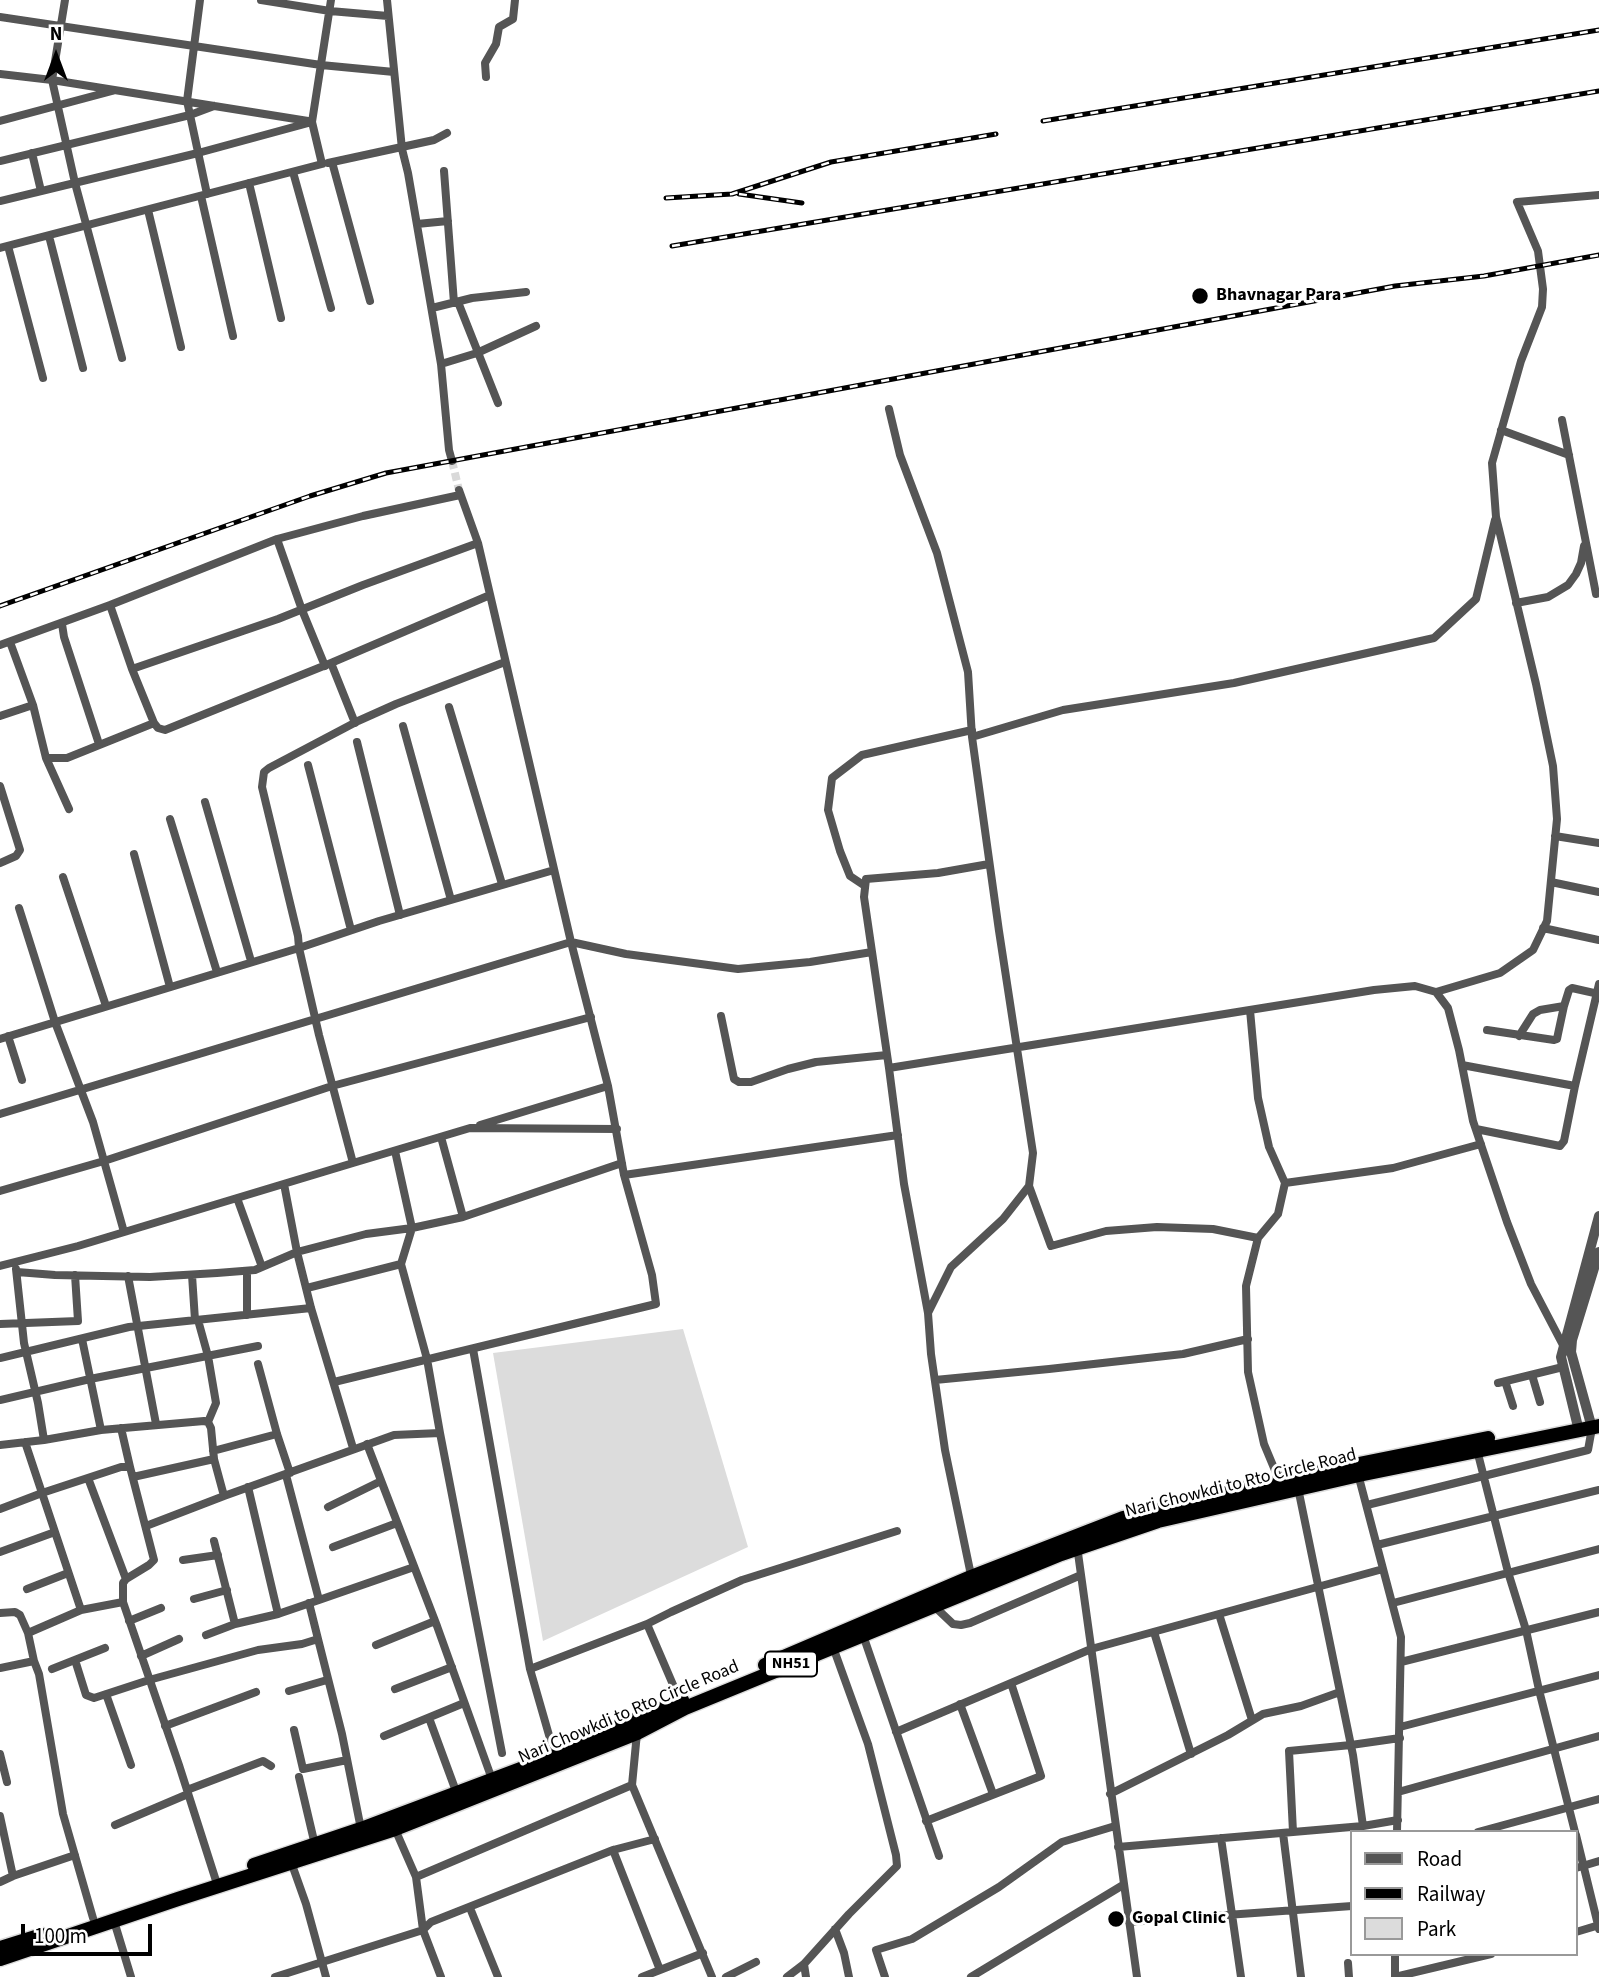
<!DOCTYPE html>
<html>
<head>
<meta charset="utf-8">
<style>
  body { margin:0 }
  #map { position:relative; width:1599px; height:1977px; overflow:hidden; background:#fff; font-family:"Source Sans 3",sans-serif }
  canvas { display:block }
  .legend { position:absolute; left:1350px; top:1830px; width:228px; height:126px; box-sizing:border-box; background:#fff; border:2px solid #999; margin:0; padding:9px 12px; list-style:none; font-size:21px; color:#000 }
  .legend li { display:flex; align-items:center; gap:14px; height:35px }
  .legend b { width:35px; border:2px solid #999 }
  .north { position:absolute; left:21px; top:21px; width:70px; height:70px; -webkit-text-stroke:5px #fff; paint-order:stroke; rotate:0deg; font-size:19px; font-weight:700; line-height:28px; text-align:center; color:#000 }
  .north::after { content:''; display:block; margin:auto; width:24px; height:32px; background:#000; clip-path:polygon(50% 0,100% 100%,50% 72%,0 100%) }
  .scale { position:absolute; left:21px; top:1924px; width:131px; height:32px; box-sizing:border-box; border:4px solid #000; border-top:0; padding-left:9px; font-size:21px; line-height:24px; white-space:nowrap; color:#000; -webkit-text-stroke:5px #fff; paint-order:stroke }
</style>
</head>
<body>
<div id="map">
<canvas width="1599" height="1977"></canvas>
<ul class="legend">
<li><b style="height:9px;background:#555"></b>Road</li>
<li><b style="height:9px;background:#000"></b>Railway</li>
<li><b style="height:19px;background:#dcdcdc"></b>Park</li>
</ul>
<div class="north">N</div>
<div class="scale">100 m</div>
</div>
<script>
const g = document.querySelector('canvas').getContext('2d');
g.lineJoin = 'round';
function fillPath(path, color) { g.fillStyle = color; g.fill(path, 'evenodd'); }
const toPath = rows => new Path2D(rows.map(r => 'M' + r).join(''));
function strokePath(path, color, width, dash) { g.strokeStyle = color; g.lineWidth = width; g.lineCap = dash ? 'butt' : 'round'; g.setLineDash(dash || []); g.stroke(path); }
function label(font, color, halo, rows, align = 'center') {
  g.font = font + ' "Source Sans 3",sans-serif'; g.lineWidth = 6; g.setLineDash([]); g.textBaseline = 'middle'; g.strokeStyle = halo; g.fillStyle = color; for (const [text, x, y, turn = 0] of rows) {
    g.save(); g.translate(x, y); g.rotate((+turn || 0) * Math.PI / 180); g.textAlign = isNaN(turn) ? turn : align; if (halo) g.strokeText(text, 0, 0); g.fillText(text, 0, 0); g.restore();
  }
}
fillPath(toPath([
  [683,1329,748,1547,543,1641,493,1353]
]), '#dcdcdc');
strokePath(toPath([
  [452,461,459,490]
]), '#d9d9d9', 8, [8, 4]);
const trunk = toPath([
  [765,1665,971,1577,1123,1518,1279,1480,1488,1438],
  [254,1865,361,1829,555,1756,603,1733,682,1700],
  [0,1948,42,1935],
  [0,1959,178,1899,395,1829,637,1733,685,1708,1061,1554,1158,1521,1359,1475,1599,1426]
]);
strokePath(trunk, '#dbdbdb', 17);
strokePath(toPath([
  [65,0,52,80,75,183,122,358],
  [200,0,187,101,207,194],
  [261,0,330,11,388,16],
  [387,0,402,149,408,173,441,364,449,450,452,461],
  [0,17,321,65,394,72],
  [0,74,52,80,308,121],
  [486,77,485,63,496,44,499,27,513,19,515,0],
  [0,121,112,91],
  [32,153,41,191],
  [0,161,190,115,214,106],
  [332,162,370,301],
  [328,163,434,140,447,133],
  [444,171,454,303],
  [293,172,331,308],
  [249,183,281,318],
  [201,196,233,336],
  [0,201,198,153,312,122],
  [148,210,181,347],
  [417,224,448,221],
  [49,236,83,368],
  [8,246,43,378],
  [0,248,322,164,312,122,331,0],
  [458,302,498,403],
  [432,308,472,298,526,292],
  [441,364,477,353,536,326],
  [889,409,900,455,937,553,968,672,972,737,1063,710,1234,683,1434,638,1476,599,1495,520],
  [1562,420,1596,594,1599,593],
  [1501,430,1569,455],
  [460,495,363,516,277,539,110,605,132,669,154,723,158,728,165,730,331,663,490,595],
  [277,539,302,610,325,666],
  [1516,603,1548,597,1568,585,1576,574,1581,563,1584,546],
  [62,624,64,637,99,744],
  [10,642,33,705],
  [0,645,110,605],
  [505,662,396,704,358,721,269,768,264,772,262,787,298,936,299,948,379,921,554,870],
  [331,663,355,723],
  [132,669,278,619,363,585,478,543],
  [449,707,502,884],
  [0,716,33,705,46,758,67,758,154,723],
  [403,726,451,900],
  [357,742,400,915],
  [46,758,69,809],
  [308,765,351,930],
  [0,786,20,850,16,856,0,863],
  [205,802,251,961],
  [170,819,217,972],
  [1555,836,1599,843],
  [134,854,170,987],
  [63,877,106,1006],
  [1551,882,1599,892],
  [865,886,850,876,840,851,828,810,832,778,862,755,972,730],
  [19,908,55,1022,93,1122,124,1232],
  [1543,928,1599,940],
  [1436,992,1500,973,1533,950,1547,921,1557,819,1553,766,1536,684,1496,517,1492,463,1521,361,1542,307,1543,289,1538,251,1517,202,1599,195],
  [1250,1010,1258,1098,1269,1147,1285,1183,1278,1214,1258,1238,1246,1286,1248,1372,1264,1444,1279,1480],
  [721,1016,734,1079,739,1082,751,1082,788,1069,816,1062,887,1055],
  [1487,1030,1554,1040,1557,1039,1558,1034,1564,1006],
  [8,1036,22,1080],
  [1519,1036,1533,1014,1540,1010,1564,1006,1569,990,1572,988,1599,994],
  [0,1039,299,948,319,1035,353,1163,78,1246,0,1266],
  [1462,1065,1575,1086,1564,1141,1560,1146,1476,1129],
  [889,1068,1374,990,1415,986,1436,992,1448,1008,1459,1050,1473,1121,1507,1222,1531,1284,1565,1349],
  [1575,1086,1599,984],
  [0,1114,571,942,626,954,738,969,810,962,872,952],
  [480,1125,608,1086],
  [441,1137,463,1217],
  [353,1163,470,1128,617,1129],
  [624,1175,898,1135],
  [1285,1183,1393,1168,1481,1144],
  [284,1184,297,1252,366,1234,412,1228,463,1217,622,1163],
  [1029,1186,1051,1246,1106,1231,1157,1227,1213,1229,1258,1238],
  [0,1191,104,1161,332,1086,591,1017],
  [237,1198,262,1267],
  [401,1264,427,1359,440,1433],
  [16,1269,24,1343,38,1403,44,1440],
  [247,1271,247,1315],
  [17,1272,55,1275,150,1277,217,1273,255,1270,297,1252,311,1308,353,1448],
  [192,1275,195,1320],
  [128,1276,156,1424],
  [307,1288,401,1264,412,1228,395,1151],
  [928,1313,904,1184,889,1068,864,897,866,879,938,873,989,864],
  [198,1320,208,1356,216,1403,208,1422],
  [0,1324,78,1321,75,1275],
  [82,1339,101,1430],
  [473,1349,530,1669,555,1756],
  [0,1358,129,1327,311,1308],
  [258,1364,277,1434,290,1473],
  [1532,1375,1540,1402],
  [935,1380,1049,1369,1183,1354,1248,1339],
  [1505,1381,1513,1406],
  [334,1382,656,1304,652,1275,624,1175,608,1086,571,942,478,543,459,490],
  [1498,1383,1563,1367],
  [0,1400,90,1379,258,1346],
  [25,1442,81,1610,28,1633],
  [367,1444,437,1626,493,1782],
  [0,1445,44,1440,101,1430,204,1421,208,1422,211,1428,214,1459,224,1496,394,1435,440,1433,502,1753],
  [1477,1450,1508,1572,1526,1630,1539,1690,1575,1832],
  [213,1451,277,1434],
  [1358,1474,1401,1637,1397,1832],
  [286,1475,319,1600,414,1567],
  [133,1477,214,1459],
  [88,1478,126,1579],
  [248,1487,278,1614,319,1600],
  [1298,1488,1353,1755,1363,1826,1398,1820],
  [1367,1505,1588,1450,1592,1428],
  [328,1507,381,1481],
  [0,1509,42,1493,121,1467,130,1467,121,1428],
  [146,1526,224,1496],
  [1377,1545,1599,1490],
  [1077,1546,1137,1977],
  [333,1547,397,1523],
  [0,1552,55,1532],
  [183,1560,218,1555],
  [972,1580,945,1450,931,1354,928,1313,951,1267,1003,1219,1029,1186,1033,1153,999,931,972,737],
  [27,1589,68,1573],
  [194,1599,227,1590],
  [123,1602,179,1765,218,1887],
  [309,1603,318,1639],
  [1393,1603,1599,1549],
  [934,1606,953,1624,961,1625,970,1623,1081,1575],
  [81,1610,123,1602,123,1583,126,1579,149,1565,154,1560,130,1467],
  [0,1613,15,1612,20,1615,28,1633,34,1661,39,1674,63,1814,93,1918],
  [1219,1614,1252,1720],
  [129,1621,161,1608],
  [235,1624,278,1614],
  [647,1624,671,1612,742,1580,897,1531],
  [1154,1632,1191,1754],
  [206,1635,235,1624,214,1541],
  [863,1635,939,1856],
  [376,1645,435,1621],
  [141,1656,179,1639],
  [75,1660,86,1695,94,1698,149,1680,258,1650,302,1644,318,1639,342,1734,361,1829],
  [1401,1662,1599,1612],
  [0,1668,34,1661],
  [52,1669,105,1648],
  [530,1669,647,1624,680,1701],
  [395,1689,452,1667],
  [289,1691,327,1680],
  [106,1694,131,1765],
  [960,1704,993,1794],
  [429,1718,457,1794],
  [165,1726,256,1692],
  [1400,1727,1599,1675],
  [294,1730,303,1769,347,1760],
  [896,1732,1091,1649,1383,1569],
  [637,1733,632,1785,712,1977],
  [384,1736,464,1703],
  [0,1754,7,1782],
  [299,1777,315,1845],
  [187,1790,263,1761,271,1766],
  [1398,1792,1599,1736],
  [1110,1794,1228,1735,1263,1714,1301,1706,1340,1692],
  [0,1816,13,1876,0,1882],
  [926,1821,1041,1776,1011,1683],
  [115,1825,188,1794],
  [395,1829,416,1877,423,1930,431,1922,613,1850],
  [1293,1832,1289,1751,1351,1745,1400,1738],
  [1478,1832,1599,1799],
  [1283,1833,1301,1977],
  [1576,1835,1599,1929],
  [1221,1838,1241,1977],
  [655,1839,613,1850,660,1970,703,1953],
  [1118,1847,1363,1826],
  [290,1859,306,1904,326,1977],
  [1576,1868,1599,1861],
  [13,1876,75,1855],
  [416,1877,632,1785],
  [470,1908,498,1977],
  [114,1921,131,1977],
  [1129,1922,1352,1906],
  [835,1929,844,1953,849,1977],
  [1576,1932,1599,1925],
  [1395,1954,1395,1977,1491,1954],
  [1348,1963,1349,1977],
  [804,1964,806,1977],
  [275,1977,423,1930,441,1977],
  [642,1977,660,1970],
  [726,1977,756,1962],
  [787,1977,804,1964,849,1914,897,1866,896,1855,868,1744,833,1647],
  [885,1977,876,1950,912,1939,999,1887,1062,1842,1115,1826],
  [971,1977,1123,1885]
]), '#555', 8);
strokePath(toPath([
  [1592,1428,1571,1352,1572,1340,1599,1252],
  [1579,1431,1561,1357,1599,1216]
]), '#555', 10);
strokePath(trunk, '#000', 14);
const rail = toPath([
  [1043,121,1599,30],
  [739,194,802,203],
  [666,198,732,194,831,162,996,134],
  [672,246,1599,91],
  [0,606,310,496,386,473,1395,286,1484,276,1599,255]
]);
strokePath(rail, '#000', 5);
strokePath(rail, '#fff', 2.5, [8]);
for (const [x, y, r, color] of [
  [1200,296,9,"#000"],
  [1116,1919,9,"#000"]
]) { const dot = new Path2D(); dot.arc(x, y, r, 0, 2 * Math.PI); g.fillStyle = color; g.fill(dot); strokePath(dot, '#fff', 2.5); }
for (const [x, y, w] of [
  [791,1664,52]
]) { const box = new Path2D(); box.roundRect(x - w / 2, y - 12.5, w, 25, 5); g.fillStyle = '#fff'; g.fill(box); strokePath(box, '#000', 2); }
label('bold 16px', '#000', null, [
  ["NH51",791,1664]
]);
label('bold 18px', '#000', '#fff', [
  ["Bhavnagar Para",1216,296],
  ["Gopal Clinic",1132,1919]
], 'left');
label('18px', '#000', '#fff', [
  ["Nari Chowkdi to Rto Circle Road",1241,1484,-14],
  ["Nari Chowkdi to Rto Circle Road",629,1713,-23]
]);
</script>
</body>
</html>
